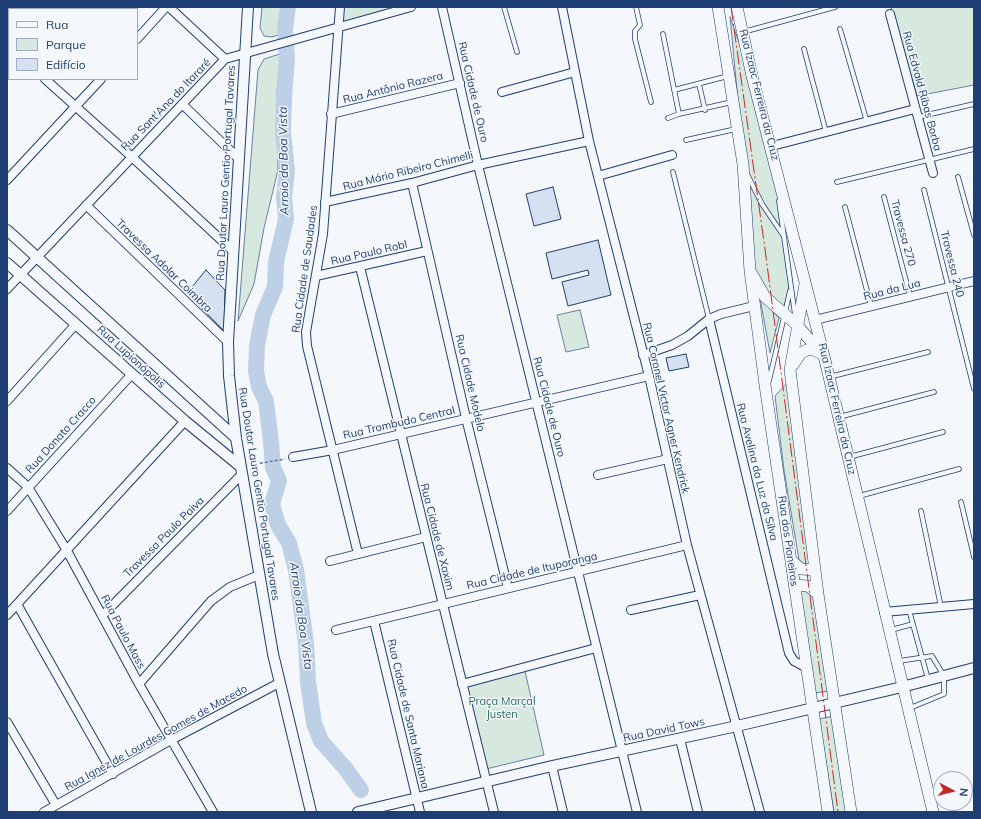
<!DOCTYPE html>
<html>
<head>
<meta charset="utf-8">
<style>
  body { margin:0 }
  #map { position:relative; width:981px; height:819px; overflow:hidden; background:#f4f7fb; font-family:Mulish,sans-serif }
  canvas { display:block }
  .frame { position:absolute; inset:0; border:8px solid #1d3f73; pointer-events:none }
  .legend { position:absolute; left:8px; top:8px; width:130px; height:72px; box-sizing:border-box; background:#f4f7fb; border:1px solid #9eadc5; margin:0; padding:5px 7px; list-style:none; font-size:12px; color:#1d3f73 }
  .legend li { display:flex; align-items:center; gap:8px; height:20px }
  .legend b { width:20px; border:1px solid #9eadc5 }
  .north { position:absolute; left:933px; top:771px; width:40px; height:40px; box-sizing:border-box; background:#f4f7fb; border:1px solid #9eadc5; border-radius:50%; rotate:97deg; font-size:11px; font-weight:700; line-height:16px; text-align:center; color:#1d3f73 }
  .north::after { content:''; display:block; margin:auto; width:14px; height:18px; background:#c62828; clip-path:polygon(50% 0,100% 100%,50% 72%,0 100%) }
</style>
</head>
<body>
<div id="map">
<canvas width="981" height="819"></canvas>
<div class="frame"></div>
<ul class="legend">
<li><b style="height:5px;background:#f4f7fb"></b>Rua</li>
<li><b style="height:11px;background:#d7e8df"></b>Parque</li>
<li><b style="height:11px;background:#d5e0f0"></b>Edifício</li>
</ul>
<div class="north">N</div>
</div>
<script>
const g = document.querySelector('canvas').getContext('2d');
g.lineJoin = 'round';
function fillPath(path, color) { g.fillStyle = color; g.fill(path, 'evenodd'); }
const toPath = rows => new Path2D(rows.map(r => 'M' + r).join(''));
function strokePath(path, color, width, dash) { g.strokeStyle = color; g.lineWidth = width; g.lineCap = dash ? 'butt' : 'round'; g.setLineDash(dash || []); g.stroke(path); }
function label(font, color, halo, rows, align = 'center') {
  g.font = font + ' Mulish,sans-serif'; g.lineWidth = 3; g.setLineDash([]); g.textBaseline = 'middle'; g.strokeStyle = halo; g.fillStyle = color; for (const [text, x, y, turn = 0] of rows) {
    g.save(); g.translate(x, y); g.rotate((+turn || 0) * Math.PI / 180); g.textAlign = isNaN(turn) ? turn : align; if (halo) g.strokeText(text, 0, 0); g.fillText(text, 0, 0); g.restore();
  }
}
const green = toPath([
  [262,7,284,7,284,33,272,37,264,36,260,28,262,7],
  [341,7,408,7,338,27,341,7],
  [895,7,974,7,974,85,917,96,891,8,895,7],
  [730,17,753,82,771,147,782,231,762,201,744,164,730,17],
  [283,53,280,64,277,91,278,170,264,228,254,284,238,321,258,70,264,59,283,53],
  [745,171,783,237,789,286,783,311,766,294,751,269,745,171],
  [760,298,779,318,770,353,760,298],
  [580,310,589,347,566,352,557,315,580,310],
  [788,382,813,565,802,564,799,560,784,470,775,396,788,382],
  [800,589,812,592,831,691,813,693,800,589],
  [525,671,544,755,486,769,465,685,525,671],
  [833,716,846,812,834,812,819,719,833,716]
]);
fillPath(green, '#d7e8df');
strokePath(green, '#687fa3', 1);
strokePath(toPath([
  [288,7,285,29,287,59,284,97,283,132,287,171,284,197,286,219,276,262,275,287,263,315,257,345,256,371,259,387,266,401,271,442,273,467,279,481,272,504,278,525,289,543,296,570,306,643,308,682,314,723,321,741,345,768,361,790]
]), '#bed0e5', 16);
const building = toPath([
  [553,187,561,219,534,226,526,194,553,187],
  [598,240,611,295,568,306,562,282,589,275,588,270,552,279,546,253,598,240],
  [206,270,225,290,224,331,187,293,206,270],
  [686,354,689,367,669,371,666,358,686,354]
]);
fillPath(building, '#d5e0f0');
strokePath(building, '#1d3f73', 1);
const service = toPath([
  [504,7,517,52],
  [636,7,640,25,635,31,635,39,651,102],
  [840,29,867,122],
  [743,32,835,7],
  [663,34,679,114,668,118],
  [804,49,826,132],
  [699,84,705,110],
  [674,90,728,76],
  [679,114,732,102],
  [918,117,974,104],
  [686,140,736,129],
  [673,172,709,319],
  [747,174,762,204,783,235],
  [958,177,974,235],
  [837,182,974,149],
  [924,190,974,389],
  [884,197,910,296],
  [779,201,795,315],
  [845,207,871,306],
  [829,377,928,352],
  [769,381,790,291],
  [839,417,934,392],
  [849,457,943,432],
  [859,496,959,469],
  [961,502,974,557],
  [921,511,941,607],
  [909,610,928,679],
  [891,630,913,624],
  [899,661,932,656,944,676,944,694,910,708]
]);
const minor = toPath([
  [169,7,225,59],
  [340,7,323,234,306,332,307,346,358,554],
  [442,7,478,165,637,812],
  [562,7,589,141,649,376,687,545,760,812],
  [66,9,67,7],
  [890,14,933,173],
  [137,39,166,7],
  [7,45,9,46],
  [7,71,9,69],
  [45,79,132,157,233,251],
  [502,92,575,72],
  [182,104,239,159],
  [331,114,460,83],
  [772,146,915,109],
  [598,176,672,155],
  [7,180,101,79],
  [412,183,466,418,508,588],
  [325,202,412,183,478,165,589,141],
  [86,205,228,342],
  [360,267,494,812],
  [316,276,427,251],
  [7,289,225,59,411,7],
  [709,319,789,653,794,661,807,668],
  [815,320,974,281],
  [643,355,672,345,688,336,709,319,721,314,754,306],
  [7,401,76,324],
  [293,457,333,450,649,376],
  [7,468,28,487,66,549,139,684,213,812],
  [598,475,668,459],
  [7,511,132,374],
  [330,561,426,537],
  [17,604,113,774],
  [631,610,700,595],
  [884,612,974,604],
  [7,615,185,421],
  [102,616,242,474],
  [374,621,420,812],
  [336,630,687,545],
  [139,684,211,601,230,587,259,575],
  [462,684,596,648],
  [7,722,56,805],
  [680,739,698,812],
  [552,766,563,812],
  [44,812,171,740,279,683]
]);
const tertiary = toPath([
  [248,7,228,342,229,376,236,438,273,654,311,812],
  [7,230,236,438],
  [7,263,185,421,241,467],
  [358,812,552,766,737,726,902,687,974,668]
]);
const secondary = toPath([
  [718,7,743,164,750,271,766,392,828,812],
  [737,7,752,76,824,356,933,812],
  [752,274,765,297,797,325,822,354],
  [805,284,790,370,818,594,851,812],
  [793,365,801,353,807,350,814,350,822,354],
  [791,560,801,569,815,570],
  [794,585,808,586,818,594]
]);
strokePath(service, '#1d3f73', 5.5);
strokePath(minor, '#1d3f73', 10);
strokePath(tertiary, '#1d3f73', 12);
strokePath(secondary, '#1d3f73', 12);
strokePath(toPath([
  [250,465,285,459]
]), '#5e769c', 1.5, [3, 2]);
strokePath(service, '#f4f7fb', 4);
strokePath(minor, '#f4f7fb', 8);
strokePath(tertiary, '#f4f7fb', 10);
strokePath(secondary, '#f4f7fb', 11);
strokePath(toPath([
  [731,7,765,249,838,812]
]), '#c62828', 1, [14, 3, 2, 3]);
label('11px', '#1d3f73', '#f4f7fb', [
  ["Rua Antônio Razera",393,88,-14],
  ["Rua Edvald Ribas Borba",922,91,75],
  ["Rua Cidade de Ouro",473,92,77],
  ["Rua Izaac Ferreira da Cruz",759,95,76],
  ["Rua Sant'Ana do Itararé",166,105,-46],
  ["Rua Mário Ribeiro Chimelli",408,171,-14],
  ["Rua Doutor Lauro Gentio Portugal Tavares",226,173,-87],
  ["Travessa 270",903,233,75],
  ["Rua Paulo Robl",369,253,-13],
  ["Travessa 240",952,264,76],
  ["Travessa Adolar Coimbra",164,266,44],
  ["Rua Cidade de Saudades",305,269,-82],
  ["Rua da Lua",892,290,-14],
  ["Rua Lupionópolis",131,357,42],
  ["Rua Cidade Modelo",470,383,77],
  ["Rua Cidade de Ouro",549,407,76],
  ["Rua Coronel Victor Agner Kendrick",666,408,77],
  ["Rua Izaac Ferreira da Cruz",837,409,77],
  ["Rua Trombudo Central",399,423,-13],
  ["Rua Donato Cracco",61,435,-48],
  ["Rua Avelina da Luz da Silva",757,472,76],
  ["Rua Doutor Lauro Gentio Portugal Tavares",259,494,81],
  ["Travessa Paulo Paiva",164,537,-45],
  ["Rua Cidade de Xaxim",437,537,76],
  ["Rua dos Pioneiros",788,541,82],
  ["Rua Cidade de Ituporanga",532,571,-13],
  ["Rua Paulo Mass",123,632,62],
  ["Rua Cidade de Santa Mariana",408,714,77],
  ["Rua David Tows",664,730,-12],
  ["Rua Ignez de Lourdes Gomes de Macedo",156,738,-29]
]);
label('11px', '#2c6c60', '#f4f7fb', [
  ["Praça Marçal",502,702],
  ["Justen",502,715]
]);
label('italic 12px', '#1d3f73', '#f4f7fb', [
  ["Arroio da Boa Vista",284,161,-91],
  ["Arroio da Boa Vista",301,616,82]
]);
</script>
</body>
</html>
